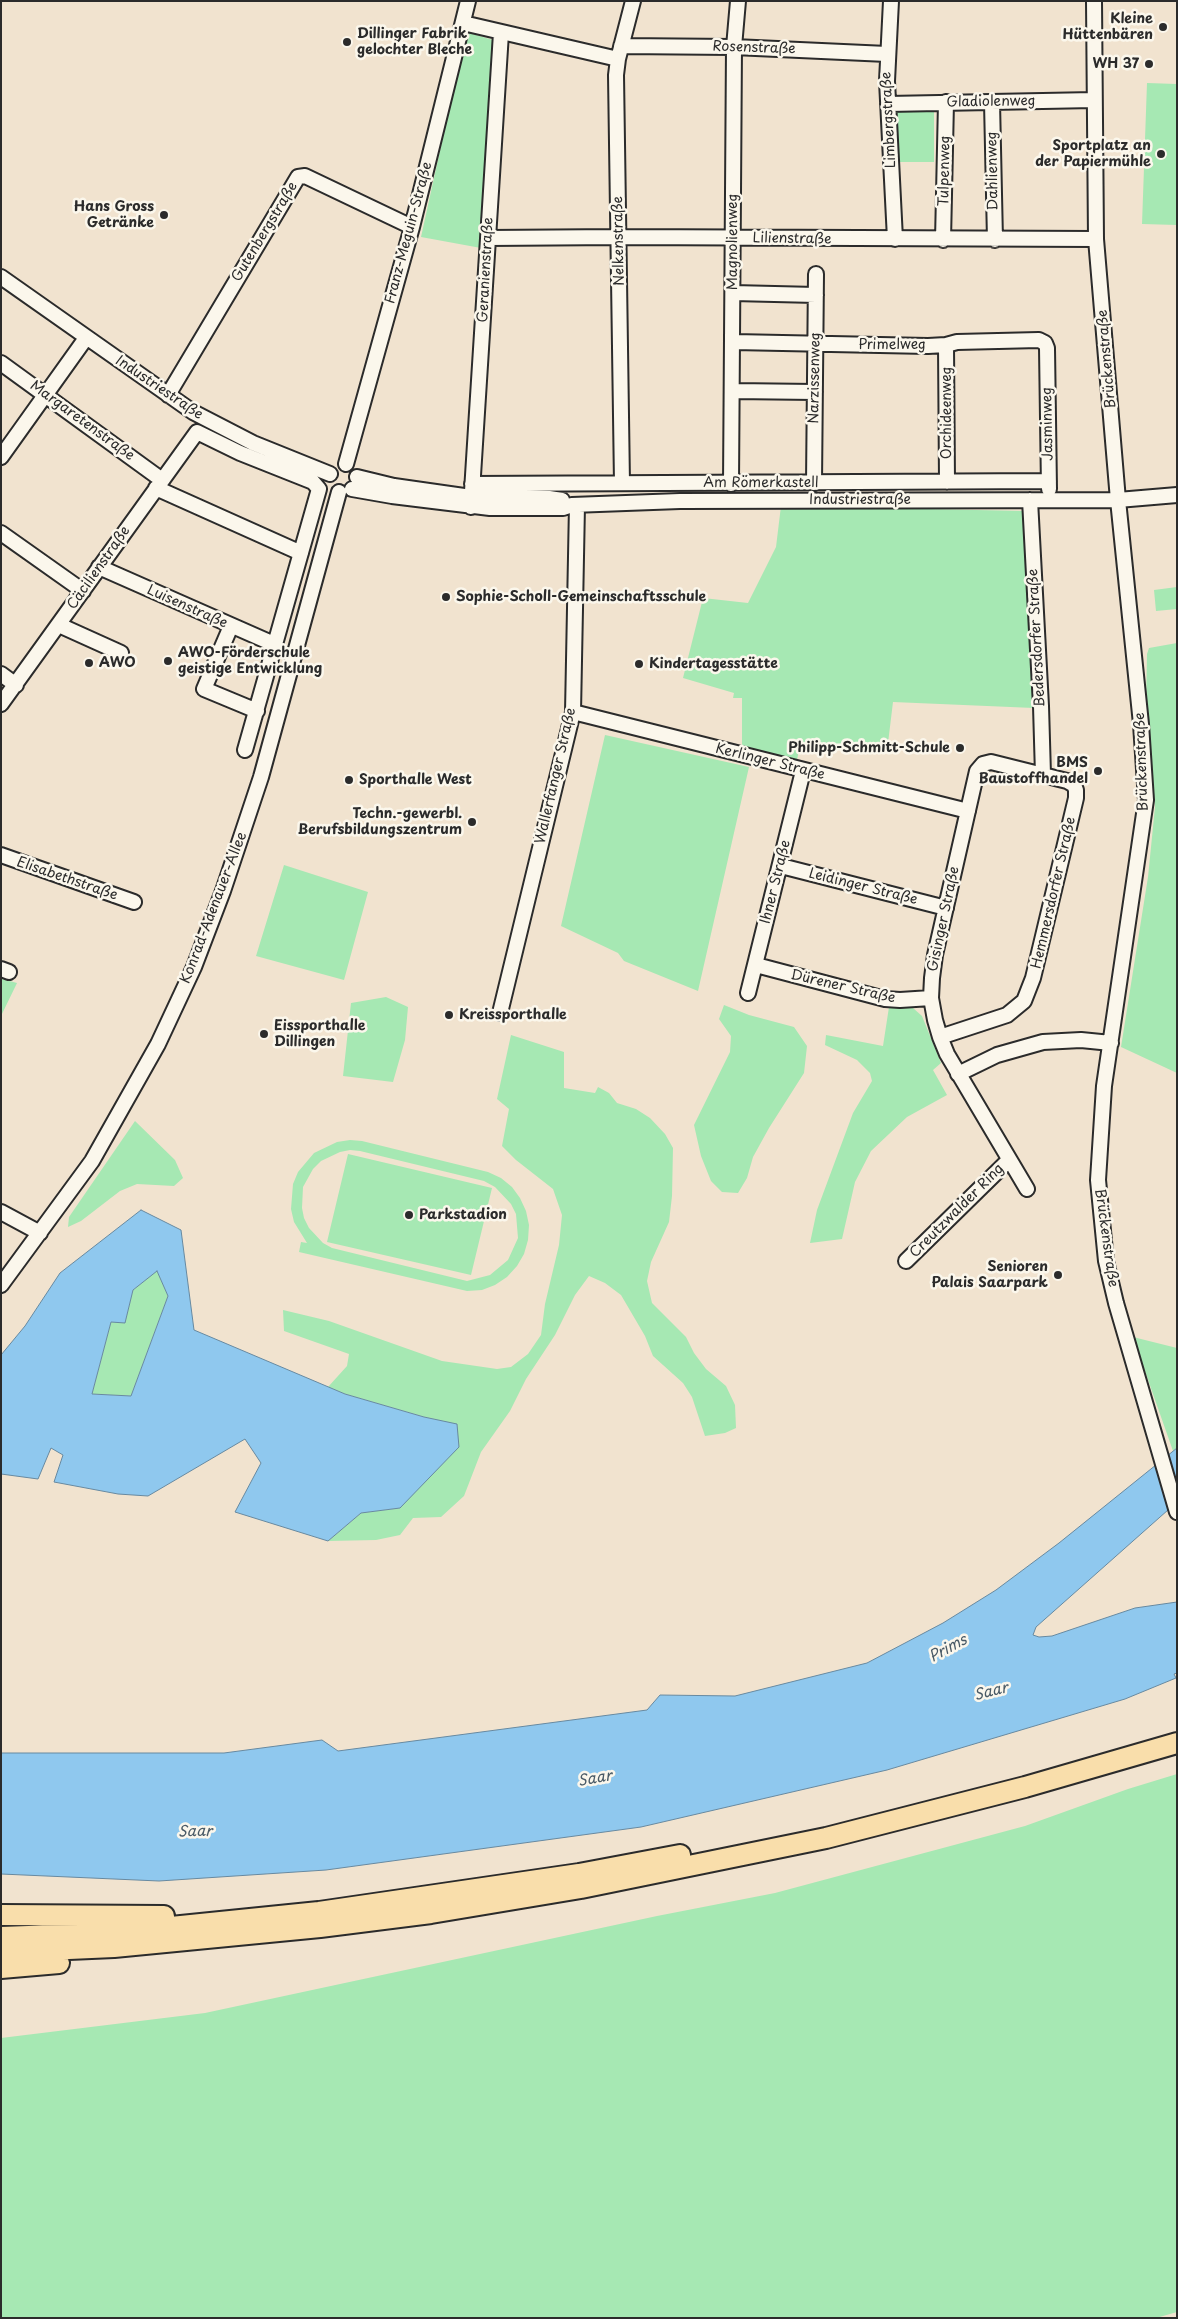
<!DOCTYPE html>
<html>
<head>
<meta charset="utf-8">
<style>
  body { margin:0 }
  #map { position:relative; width:1178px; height:2319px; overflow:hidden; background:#f1e3cf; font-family:"Playpen Sans",sans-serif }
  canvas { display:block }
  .frame { position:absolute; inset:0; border:2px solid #2b2b2b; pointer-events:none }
</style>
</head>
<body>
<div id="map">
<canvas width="1178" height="2319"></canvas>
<div class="frame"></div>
</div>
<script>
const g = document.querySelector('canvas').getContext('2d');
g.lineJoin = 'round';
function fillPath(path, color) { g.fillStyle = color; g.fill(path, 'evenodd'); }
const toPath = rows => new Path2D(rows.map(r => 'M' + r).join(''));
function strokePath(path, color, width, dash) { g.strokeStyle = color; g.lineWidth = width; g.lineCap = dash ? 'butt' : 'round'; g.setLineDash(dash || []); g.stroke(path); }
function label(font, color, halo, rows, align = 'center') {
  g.font = font + ' "Playpen Sans",sans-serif'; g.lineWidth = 5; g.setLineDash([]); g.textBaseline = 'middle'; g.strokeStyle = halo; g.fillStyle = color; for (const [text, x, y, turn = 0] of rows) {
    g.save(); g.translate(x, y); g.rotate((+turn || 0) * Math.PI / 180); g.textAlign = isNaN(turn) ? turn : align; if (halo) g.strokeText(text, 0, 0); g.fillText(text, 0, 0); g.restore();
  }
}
fillPath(toPath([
  [466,32,493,40,481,248,421,237],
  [1147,83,1177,84,1177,225,1142,224],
  [934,111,934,162,899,162,896,112],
  [781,506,1025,511,1034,708,893,702,888,743,800,745,797,760,742,746,742,698,733,698,734,693,683,678,703,598,748,603,776,547],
  [1177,587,1177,609,1156,611,1154,590],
  [1177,643,1177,1073,1121,1047,1148,877,1155,807,1146,705,1147,654,1149,648],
  [605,735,749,767,698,991,624,961,618,953,561,926],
  [284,865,368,892,344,980,256,956],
  [2,979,17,983,1,1016,1,980],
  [386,997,408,1007,405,1040,393,1082,343,1076,351,1003],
  [724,1005,749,1015,794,1027,807,1046,804,1073,769,1128,753,1157,747,1178,738,1193,722,1192,711,1181,701,1156,694,1125,730,1052,731,1036,719,1019],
  [889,1007,913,1008,922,1016,941,1063,933,1070,947,1095,907,1117,871,1151,855,1182,842,1239,810,1243,817,1210,853,1113,872,1081,870,1073,857,1060,825,1045,826,1035,883,1046],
  [511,1035,564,1052,564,1088,595,1093,598,1087,609,1093,617,1103,636,1109,650,1118,665,1134,673,1148,672,1196,669,1222,651,1262,647,1281,652,1303,686,1337,694,1353,706,1369,726,1386,735,1405,736,1428,725,1433,705,1436,692,1397,683,1383,653,1356,645,1336,621,1295,605,1283,589,1276,575,1295,555,1335,526,1379,510,1411,481,1452,464,1496,441,1517,413,1518,400,1535,376,1540,328,1541,361,1513,400,1508,457,1425,424,1417,345,1394,328,1387,347,1366,349,1354,284,1331,283,1310,329,1321,442,1361,497,1369,511,1367,528,1354,541,1335,545,1304,559,1245,562,1215,553,1189,516,1160,502,1146,509,1109,497,1099],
  [135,1121,175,1160,183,1178,174,1186,137,1184,120,1191,81,1221,68,1227,69,1217],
  [350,1140,362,1141,488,1172,501,1178,512,1187,520,1198,526,1211,529,1225,528,1240,524,1254,517,1266,507,1277,495,1285,482,1290,467,1291,299,1252,301,1242,307,1243,294,1222,291,1209,293,1184,298,1172,314,1153,337,1142],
  [350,1150,360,1151,484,1181,495,1187,511,1204,516,1214,518,1238,508,1260,490,1275,467,1281,332,1248,323,1243,309,1228,304,1218,302,1208,303,1187,313,1169,321,1161,340,1152],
  [348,1154,492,1188,471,1275,327,1242],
  [157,1270,168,1296,131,1396,92,1394,111,1322,125,1322,133,1290],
  [1133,1337,1177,1348,1177,1448,1173,1451],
  [1177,1774,1177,2312,1156,2318,1,2318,1,2038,205,2013,657,1916,775,1893,1025,1826,1128,1789]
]), '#a6e8b3');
const water = toPath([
  [141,1210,181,1230,194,1330,345,1394,424,1417,457,1424,459,1447,400,1508,361,1513,328,1541,235,1512,261,1463,245,1439,148,1496,118,1494,54,1482,63,1455,51,1448,38,1479,1,1474,1,1355,25,1326,60,1273,141,1210],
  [157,1271,168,1296,131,1396,92,1394,111,1322,125,1323,133,1290,157,1271],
  [1177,1448,1177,1502,1036,1627,1033,1635,1039,1637,1052,1636,1135,1608,1177,1602,1177,1673,1174,1674,1176,1678,1125,1699,887,1770,641,1827,326,1870,159,1881,1,1874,1,1753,224,1753,322,1740,338,1751,647,1710,660,1695,735,1696,867,1663,943,1623,996,1590,1059,1543,1177,1448]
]);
fillPath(water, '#8fc8ee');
strokePath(water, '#6789a0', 1);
const minor = toPath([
  [891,1,887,81,895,239],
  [1094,1,1096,239,1118,500,1141,724,1146,800,1104,1086,1098,1180,1106,1261,1116,1303,1177,1512],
  [463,23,618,59],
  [621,46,734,47,887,54],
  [992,102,995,240],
  [888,104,1094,100],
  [488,238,619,237,1096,239],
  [943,240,946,102],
  [1,277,193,412,253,443,330,474],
  [733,293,816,295],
  [734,342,928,346,946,345,957,342,1039,340,1045,343,1047,348,1049,489],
  [946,345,947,482],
  [1,363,162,480],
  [733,391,815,392],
  [168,395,298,177,305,176,412,227],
  [1,457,86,338],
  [346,464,412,227,468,1],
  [357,477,394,486,471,497,549,498,562,500],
  [622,483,616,75,618,59,633,1],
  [814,483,816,274],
  [472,484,1049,481],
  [731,484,734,47,738,1],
  [156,488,301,553],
  [352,489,392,496,490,508,563,508,572,505,680,501,1118,500,1177,495],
  [1030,500,1041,706,1043,775],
  [471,507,501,33],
  [1,533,83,591],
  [99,567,276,645],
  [59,625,121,653],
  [231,626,204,689,257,711],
  [1,674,16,685],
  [1,704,197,432,240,453,313,482,319,489,245,750],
  [573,712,968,811],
  [1,855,134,902],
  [781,866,946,908],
  [756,965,885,999,900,1000,931,998],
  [1,969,9,972],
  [748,993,803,771],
  [500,1013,573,712,577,505],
  [940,1037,1007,1015,1024,1001,1033,978,1076,798,1076,790,1074,785,1067,781,991,762,983,764,977,771,935,955,932,978,931,998,935,1020,940,1037,947,1054,1027,1189],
  [958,1074,997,1055,1043,1042,1081,1040,1111,1043],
  [1,1212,40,1233],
  [906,1261,1009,1160],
  [1,1285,92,1161,158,1044,194,967,223,891,261,777,339,492]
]);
const highway = toPath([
  [1,1915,164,1916],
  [1,1937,112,1933,319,1912,579,1874,680,1855],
  [1,1952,114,1947,320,1927,431,1913,581,1888,826,1838,1025,1787,1177,1743],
  [1,1968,59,1963]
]);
strokePath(minor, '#2b2b2b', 18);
strokePath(highway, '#2b2b2b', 24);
strokePath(minor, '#fbf7ec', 14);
strokePath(highway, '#f9deab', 20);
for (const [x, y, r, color] of [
  [1163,27,5,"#2b2b2b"],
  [347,42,5,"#2b2b2b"],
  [1149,64,5,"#2b2b2b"],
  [1161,154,5,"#2b2b2b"],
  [164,215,5,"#2b2b2b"],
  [446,597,5,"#2b2b2b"],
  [168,661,5,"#2b2b2b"],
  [89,663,5,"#2b2b2b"],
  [639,664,5,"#2b2b2b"],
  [960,748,5,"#2b2b2b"],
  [1098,771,5,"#2b2b2b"],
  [349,780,5,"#2b2b2b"],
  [472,822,5,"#2b2b2b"],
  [449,1015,5,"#2b2b2b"],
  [264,1034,5,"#2b2b2b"],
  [409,1215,5,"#2b2b2b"],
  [1058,1275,5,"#2b2b2b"]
]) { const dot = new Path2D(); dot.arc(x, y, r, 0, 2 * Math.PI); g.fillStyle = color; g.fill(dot); strokePath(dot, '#fbf7ec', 2); }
label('bold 14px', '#2b2b2b', '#fbf7ec', [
  ["Kleine",1153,19,"right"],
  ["Hüttenbären",1153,35,"right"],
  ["Dillinger Fabrik",357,34],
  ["gelochter Bleche",357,50],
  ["WH 37",1139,64,"right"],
  ["Sportplatz an",1151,146,"right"],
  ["der Papiermühle",1151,162,"right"],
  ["Hans Gross",154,207,"right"],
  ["Getränke",154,223,"right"],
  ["Sophie-Scholl-Gemeinschaftsschule",456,597],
  ["AWO-Förderschule",178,653],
  ["geistige Entwicklung",178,669],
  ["AWO",99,663],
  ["Kindertagesstätte",649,664],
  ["Philipp-Schmitt-Schule",950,748,"right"],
  ["BMS",1088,763,"right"],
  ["Baustoffhandel",1088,779,"right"],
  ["Sporthalle West",359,780],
  ["Techn.-gewerbl.",462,814,"right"],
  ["Berufsbildungszentrum",462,830,"right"],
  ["Kreissporthalle",459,1015],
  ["Eissporthalle",274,1026],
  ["Dillingen",274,1042],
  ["Parkstadion",419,1215],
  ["Senioren",1048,1267,"right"],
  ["Palais Saarpark",1048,1283,"right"]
], 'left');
label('14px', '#2b2b2b', '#fbf7ec', [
  ["Rosenstraße",754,48,2],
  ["Gladiolenweg",991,102,-1],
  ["Limbergstraße",889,120,-93],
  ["Tulpenweg",945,171,-89],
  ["Dahlienweg",993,171,-91],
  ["Gutenbergstraße",265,232,-59],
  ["Franz-Meguin-Straße",409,233,-75],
  ["Lilienstraße",792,239,1],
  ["Nelkenstraße",619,241,-91],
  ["Magnolienweg",733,242,-90],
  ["Geranienstraße",486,270,-87],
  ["Primelweg",892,345],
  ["Brückenstraße",1107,359,-95],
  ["Narzissenweg",815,378,-89],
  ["Industriestraße",159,388,34],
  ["Orchideenweg",947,413,-90],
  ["Margaretenstraße",82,421,36],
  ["Jasminweg",1048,424,-91],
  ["Am Römerkastell",761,483],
  ["Industriestraße",860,500],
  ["Cäcilienstraße",99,568,-55],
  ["Luisenstraße",187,607,24],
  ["Bedersdorfer Straße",1037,638,-93],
  ["Kerlinger Straße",770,762,14],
  ["Brückenstraße",1142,762,-92],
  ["Wallerfanger Straße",556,776,-77],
  ["Elisabethstraße",67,879,19],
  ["Ihner Straße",776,882,-76],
  ["Leidinger Straße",863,887,14],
  ["Hemmersdorfer Straße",1054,893,-77],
  ["Konrad-Adenauer-Allee",214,908,-69],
  ["Gisinger Straße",944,919,-78],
  ["Dürener Straße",843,987,13],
  ["Creutzwalder Ring",957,1211,-45],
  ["Brückenstraße",1106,1238,82]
]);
label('italic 15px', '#495a66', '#fbf7ec', [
  ["Prims",948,1649,-29],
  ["Saar",991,1692,-14],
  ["Saar",595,1779,-10],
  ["Saar",195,1832,-1]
]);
</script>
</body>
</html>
